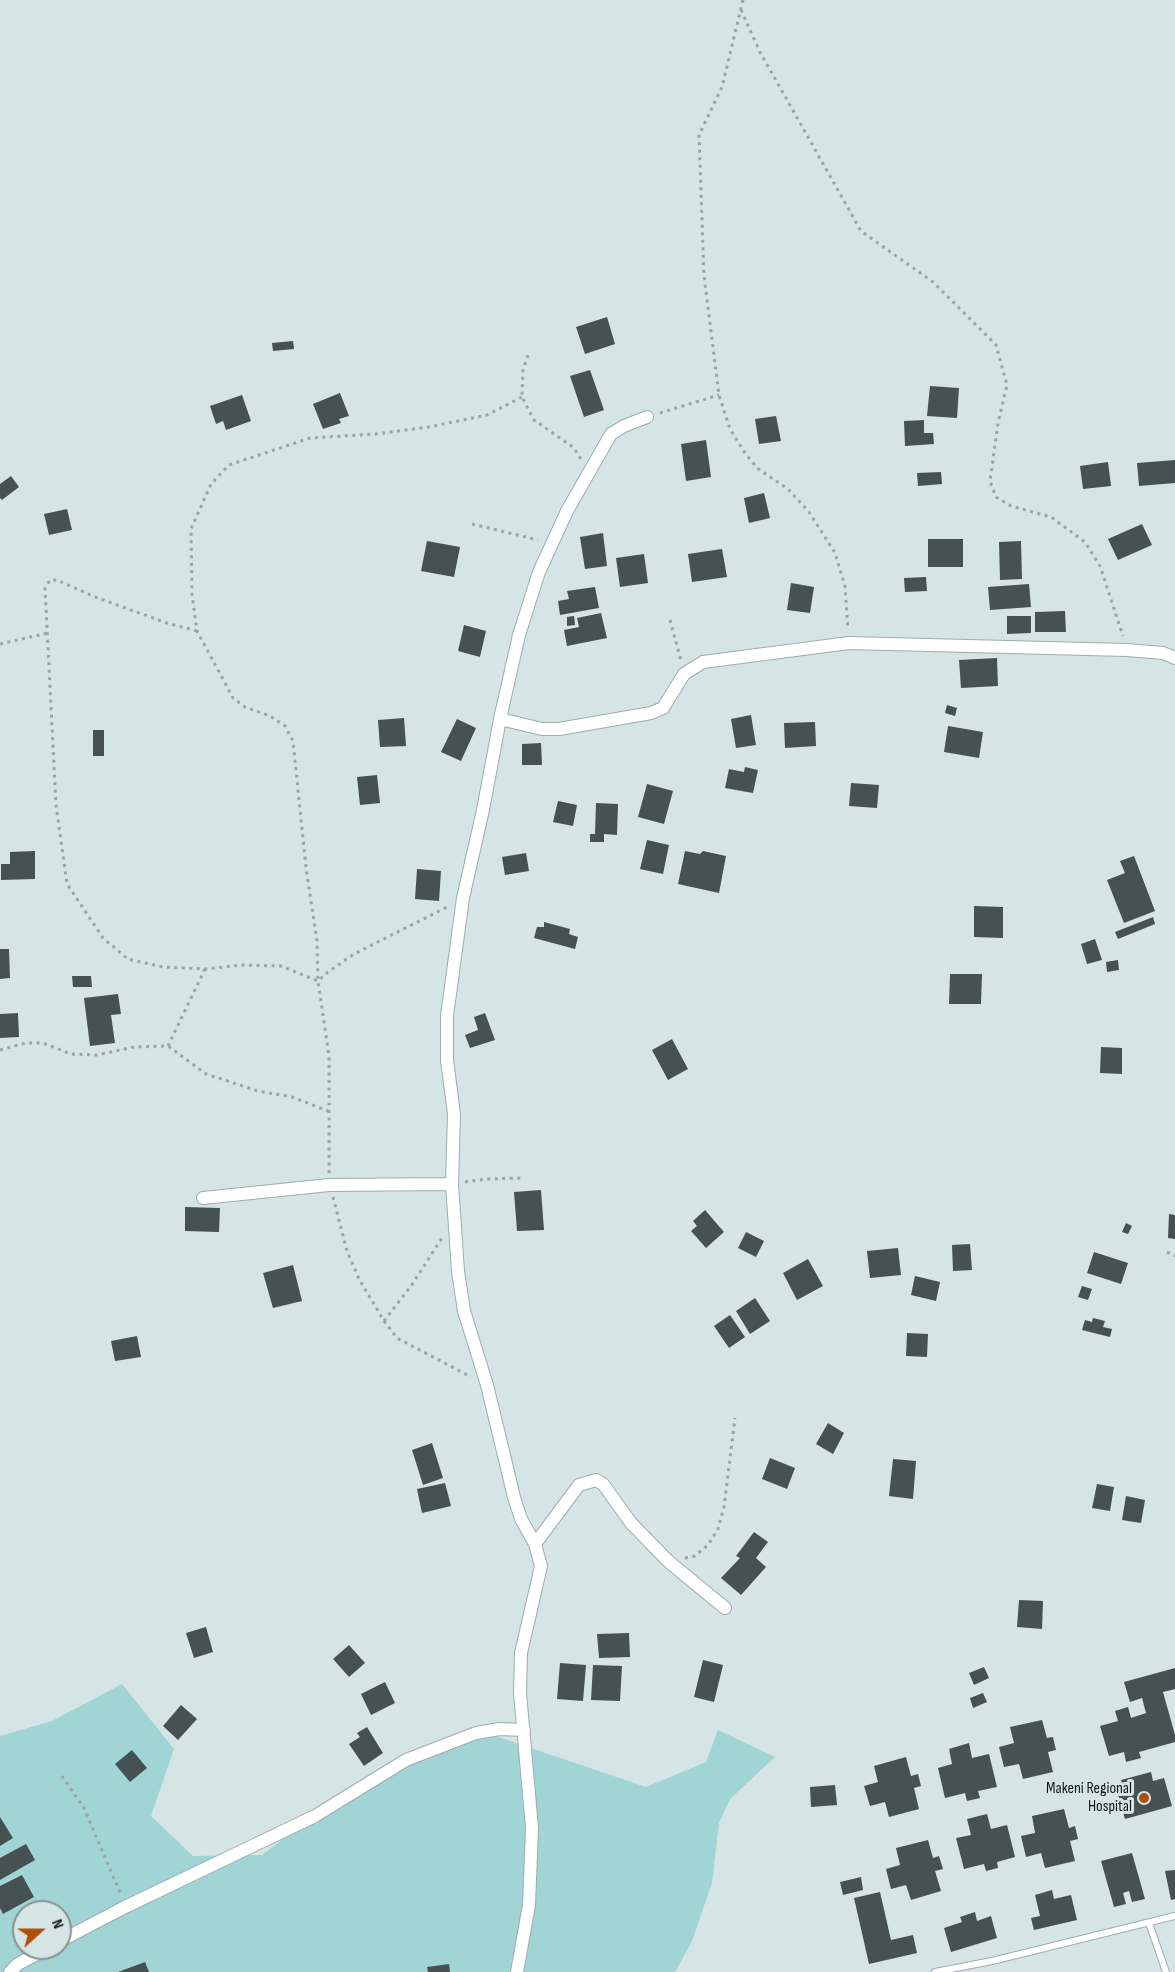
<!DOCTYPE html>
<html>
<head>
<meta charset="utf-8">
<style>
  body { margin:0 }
  #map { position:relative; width:1175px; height:1972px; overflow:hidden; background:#d5e4e4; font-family:"Sofia Sans Condensed",sans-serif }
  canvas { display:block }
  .north { position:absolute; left:12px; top:1900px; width:60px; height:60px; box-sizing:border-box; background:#d5e4e4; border:2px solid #879292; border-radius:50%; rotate:69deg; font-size:16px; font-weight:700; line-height:24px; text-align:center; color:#121717 }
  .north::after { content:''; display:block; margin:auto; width:21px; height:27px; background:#af4e09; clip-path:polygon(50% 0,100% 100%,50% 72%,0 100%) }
</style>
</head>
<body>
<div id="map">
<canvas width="1175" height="1972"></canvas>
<div class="north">N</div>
</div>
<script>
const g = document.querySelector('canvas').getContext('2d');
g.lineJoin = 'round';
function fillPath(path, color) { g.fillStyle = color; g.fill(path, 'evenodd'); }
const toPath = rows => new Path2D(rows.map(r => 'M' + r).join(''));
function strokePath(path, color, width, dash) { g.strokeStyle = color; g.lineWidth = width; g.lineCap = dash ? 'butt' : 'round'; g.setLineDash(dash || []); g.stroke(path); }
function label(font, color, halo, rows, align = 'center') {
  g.font = font + ' "Sofia Sans Condensed",sans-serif'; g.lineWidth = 6; g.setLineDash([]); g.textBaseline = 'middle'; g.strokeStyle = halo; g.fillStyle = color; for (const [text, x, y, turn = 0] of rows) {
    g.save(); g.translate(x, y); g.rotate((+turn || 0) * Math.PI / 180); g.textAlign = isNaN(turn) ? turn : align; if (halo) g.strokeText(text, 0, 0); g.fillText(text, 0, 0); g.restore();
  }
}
fillPath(toPath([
  [122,1684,174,1749,151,1816,193,1856,262,1855,339,1796,472,1728,646,1787,706,1762,718,1730,775,1757,730,1799,719,1823,712,1883,692,1941,675,1972,0,1972,0,1736,52,1721],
  [24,1912,60,1912,60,1948,24,1948]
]), '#a1d4d5');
fillPath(toPath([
  [607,317,615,344,585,354,576,327],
  [293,341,294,349,273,351,272,343],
  [590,370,604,410,584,417,570,376],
  [930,386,959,388,957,418,927,416],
  [340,393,349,416,339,419,341,423,323,429,313,404],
  [242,395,251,421,226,430,223,421,216,424,210,406],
  [776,416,781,441,759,444,755,419],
  [924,420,924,433,933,433,934,444,905,446,904,421],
  [706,440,711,477,686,481,681,444],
  [1175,460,1175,483,1139,486,1137,463],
  [1108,462,1111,486,1083,489,1080,466],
  [941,472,942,484,918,486,917,473],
  [11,476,19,487,2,500,0,498,0,484],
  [764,493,770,518,749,523,744,498],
  [67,509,72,530,49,535,44,514],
  [1142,524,1152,545,1118,560,1108,539],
  [603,533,607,566,585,569,580,537],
  [928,539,963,539,963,567,928,567],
  [427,541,460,547,454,577,421,571],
  [1021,541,1022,579,1000,580,999,542],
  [722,549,727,577,692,582,688,554],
  [644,554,648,583,620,587,616,558],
  [926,577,927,591,905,592,904,578],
  [791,583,814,587,810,613,787,610],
  [1029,584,1031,607,990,610,988,587],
  [595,587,599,608,560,615,558,601,569,599,567,591],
  [1065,611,1066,632,1035,632,1035,612],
  [601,613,607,638,567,646,564,630,579,627,577,618],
  [574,616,575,625,567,626,567,617],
  [1007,616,1031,616,1031,633,1007,634],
  [464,625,486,631,480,657,458,651],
  [997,658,998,686,961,688,959,660],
  [947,705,957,708,955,716,945,713],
  [751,715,756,745,736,748,731,719],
  [404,718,406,746,380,747,378,720],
  [457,719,476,728,461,761,441,752],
  [815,722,816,746,785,748,784,723],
  [948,726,983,732,979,758,944,752],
  [93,730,104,730,104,756,93,756],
  [541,743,542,765,522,765,522,744],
  [745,767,758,770,753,793,725,788,729,769,744,772],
  [377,775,380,803,360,805,357,777],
  [851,783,879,785,877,808,849,806],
  [647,784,673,791,664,824,638,817],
  [558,801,577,805,573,826,553,822],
  [596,803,618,804,617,835,604,834,604,842,590,842,590,834,595,834],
  [647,840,669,845,663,874,640,869],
  [35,851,35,879,1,880,1,864,10,864,10,852],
  [685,851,700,854,703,851,726,856,719,893,678,884],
  [526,853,529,871,505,875,502,857],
  [1134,856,1155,911,1124,923,1107,880,1125,873,1120,861],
  [417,869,441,871,439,901,415,899],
  [974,906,1003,907,1003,938,974,937],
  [1153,917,1155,924,1118,939,1115,932],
  [544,922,570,929,569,934,578,937,575,949,534,938,537,927,544,927],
  [1095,939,1102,960,1087,964,1081,944],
  [0,949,9,949,10,978,0,979],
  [1118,960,1119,970,1107,972,1106,962],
  [950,974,982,974,981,1004,949,1004],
  [72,976,91,976,92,987,73,987],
  [118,994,121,1014,111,1015,115,1043,90,1046,84,998],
  [18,1013,19,1037,0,1038,0,1014],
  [485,1013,495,1040,470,1048,465,1035,478,1030,474,1017],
  [672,1039,688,1069,668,1080,652,1050],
  [1101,1047,1122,1048,1122,1074,1100,1073],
  [541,1190,544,1230,517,1231,514,1192],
  [185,1207,220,1208,219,1232,185,1231],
  [705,1210,724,1232,706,1248,691,1231,697,1226,693,1221],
  [1169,1214,1175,1215,1175,1239,1168,1238],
  [1126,1223,1132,1226,1128,1234,1122,1232],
  [746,1232,764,1241,756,1257,738,1248],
  [970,1244,972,1270,953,1271,952,1245],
  [898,1248,901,1275,870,1278,867,1251],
  [1094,1252,1128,1263,1121,1284,1087,1273],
  [808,1259,823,1286,797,1300,783,1273],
  [293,1265,302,1301,273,1308,263,1273],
  [915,1276,940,1282,936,1301,911,1295],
  [1082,1286,1092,1289,1088,1300,1078,1297],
  [755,1298,770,1321,750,1334,736,1311],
  [730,1315,745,1337,729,1348,714,1326],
  [1093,1318,1105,1321,1103,1327,1112,1329,1110,1337,1082,1330,1085,1320,1092,1322],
  [907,1333,928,1334,927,1357,906,1356],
  [137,1336,141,1357,115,1361,111,1341],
  [828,1423,844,1433,833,1454,816,1444],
  [432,1443,443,1478,423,1485,412,1450],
  [770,1458,795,1468,787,1489,762,1479],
  [893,1459,916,1461,913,1499,889,1496],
  [445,1483,451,1506,422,1513,417,1489],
  [1097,1484,1114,1487,1110,1511,1092,1508],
  [1126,1496,1145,1500,1141,1523,1122,1520],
  [754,1532,768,1542,756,1558,766,1567,741,1595,721,1578,740,1558,736,1556],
  [1019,1600,1043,1601,1042,1629,1017,1627],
  [206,1627,213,1652,194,1658,186,1633],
  [629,1633,630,1657,599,1658,597,1634],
  [349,1645,365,1663,349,1677,333,1659],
  [703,1660,723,1665,714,1702,694,1697],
  [560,1663,586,1665,583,1701,557,1699],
  [593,1665,622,1666,620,1701,591,1700],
  [984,1667,989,1678,974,1685,969,1673],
  [1175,1668,1175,1689,1163,1692,1175,1735,1175,1742,1139,1752,1141,1758,1126,1762,1124,1752,1109,1756,1100,1726,1118,1721,1115,1711,1128,1707,1131,1718,1146,1713,1142,1698,1130,1702,1124,1682],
  [385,1682,395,1703,371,1715,361,1694],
  [983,1693,987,1702,973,1708,970,1698],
  [181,1705,197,1719,178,1740,163,1726],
  [1042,1720,1047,1738,1053,1737,1056,1750,1048,1752,1053,1772,1023,1779,1019,1764,1004,1767,999,1747,1014,1743,1010,1727],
  [367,1727,383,1753,364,1766,349,1744,360,1737,357,1733],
  [969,1743,972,1758,989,1754,997,1787,978,1791,980,1798,967,1801,965,1793,945,1798,938,1768,952,1764,949,1749],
  [132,1750,147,1768,130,1782,115,1764],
  [906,1757,911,1776,918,1774,921,1786,914,1788,919,1809,889,1817,885,1802,870,1806,864,1786,878,1782,874,1766],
  [1151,1772,1153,1781,1164,1778,1172,1806,1125,1819,1117,1791,1124,1789,1121,1780],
  [835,1785,837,1805,811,1807,810,1787],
  [1064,1809,1069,1828,1075,1826,1078,1839,1070,1841,1075,1861,1045,1868,1041,1853,1026,1857,1021,1836,1035,1833,1032,1816],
  [987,1814,991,1829,1007,1825,1015,1857,997,1862,998,1868,986,1871,984,1864,964,1869,956,1838,971,1835,967,1819],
  [0,1817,13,1838,0,1846],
  [928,1840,933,1858,939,1856,943,1869,935,1871,941,1891,911,1900,906,1885,891,1889,886,1869,900,1865,896,1848],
  [26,1844,35,1860,0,1880,0,1858],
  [1132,1853,1145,1899,1132,1902,1129,1891,1123,1893,1126,1904,1114,1907,1101,1861],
  [1175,1870,1175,1899,1171,1900,1165,1871],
  [22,1875,34,1897,3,1914,0,1908,0,1886],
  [861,1877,863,1890,843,1895,840,1882],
  [1052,1890,1054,1899,1071,1895,1077,1920,1034,1930,1031,1918,1040,1916,1035,1895],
  [880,1892,891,1940,913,1935,917,1953,869,1964,854,1898],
  [975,1912,977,1921,991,1916,997,1938,951,1952,944,1928,962,1922,960,1917],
  [145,1962,149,1972,118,1972],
  [449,1964,450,1972,428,1972,427,1967]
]), '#455152');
const lane = toPath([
  [1149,1923,1166,1972],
  [935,1972,992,1961,1175,1916]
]);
const street = toPath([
  [500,719,542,729,559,729,651,713,663,708,684,674,703,662,849,643,1127,650,1163,653,1175,658],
  [203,1198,329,1185,452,1184],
  [535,1544,579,1485,596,1480,603,1484,631,1523,668,1561,725,1608],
  [60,1941,125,1907,315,1816,406,1760,476,1733,499,1729,524,1730],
  [10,1972,18,1964,48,1948],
  [517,1972,529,1905,532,1828,520,1693,521,1653,541,1566,535,1544,521,1519,514,1497,487,1385,464,1311,458,1271,452,1184,454,1114,447,1060,447,1016,463,898,483,810,500,719,519,635,539,572,567,511,611,434,624,426,647,417]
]);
strokePath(lane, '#9eacac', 8);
strokePath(street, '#9eacac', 14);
strokePath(toPath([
  [743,0,722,87,699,135,704,276,719,395,730,429,745,453,757,468,788,489,809,512,835,553,845,586,848,630],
  [741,10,760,52,861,231,933,282,996,345,1007,385,998,423,990,481,996,497,1011,506,1051,517,1085,542,1100,566,1123,636],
  [528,355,523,370,522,397,534,420,574,448,581,459],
  [660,413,719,395],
  [472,524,538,540],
  [670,620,681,661],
  [197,631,167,623,95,597,57,580,50,580,45,588,56,805,67,884,103,938,128,959,163,967,206,969,241,965,281,966,318,981,328,972,354,954,447,907],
  [0,644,48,633],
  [168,1046,205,969],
  [0,1050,26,1043,43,1043,71,1054,97,1055,134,1047,168,1046,206,1074,258,1091,292,1097,328,1111],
  [329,1173,329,1056,318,981,317,941,306,868,293,741,285,726,270,716,245,707,233,698,197,631,192,595,191,529,211,484,229,465,310,438,375,434,429,427,487,415,522,397],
  [465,1182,487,1179,523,1178],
  [333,1197,347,1251,359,1279,384,1321,397,1338,471,1377],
  [1167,1252,1175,1256],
  [384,1321,411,1286,442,1238],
  [685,1558,695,1556,708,1545,718,1529,724,1507,735,1418],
  [62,1776,84,1808,121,1895]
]), '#9aa6a6', 3, [3, 4.5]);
strokePath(lane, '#fff', 6);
strokePath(street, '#fff', 12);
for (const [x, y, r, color] of [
  [1144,1798,6,"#af4e09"]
]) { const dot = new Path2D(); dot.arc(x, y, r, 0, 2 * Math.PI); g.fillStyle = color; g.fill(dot); strokePath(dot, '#d5e4e4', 2); }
label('16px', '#121717', '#d5e4e4', [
  ["Makeni Regional",1132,1789],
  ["Hospital",1132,1807]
], 'right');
</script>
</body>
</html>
